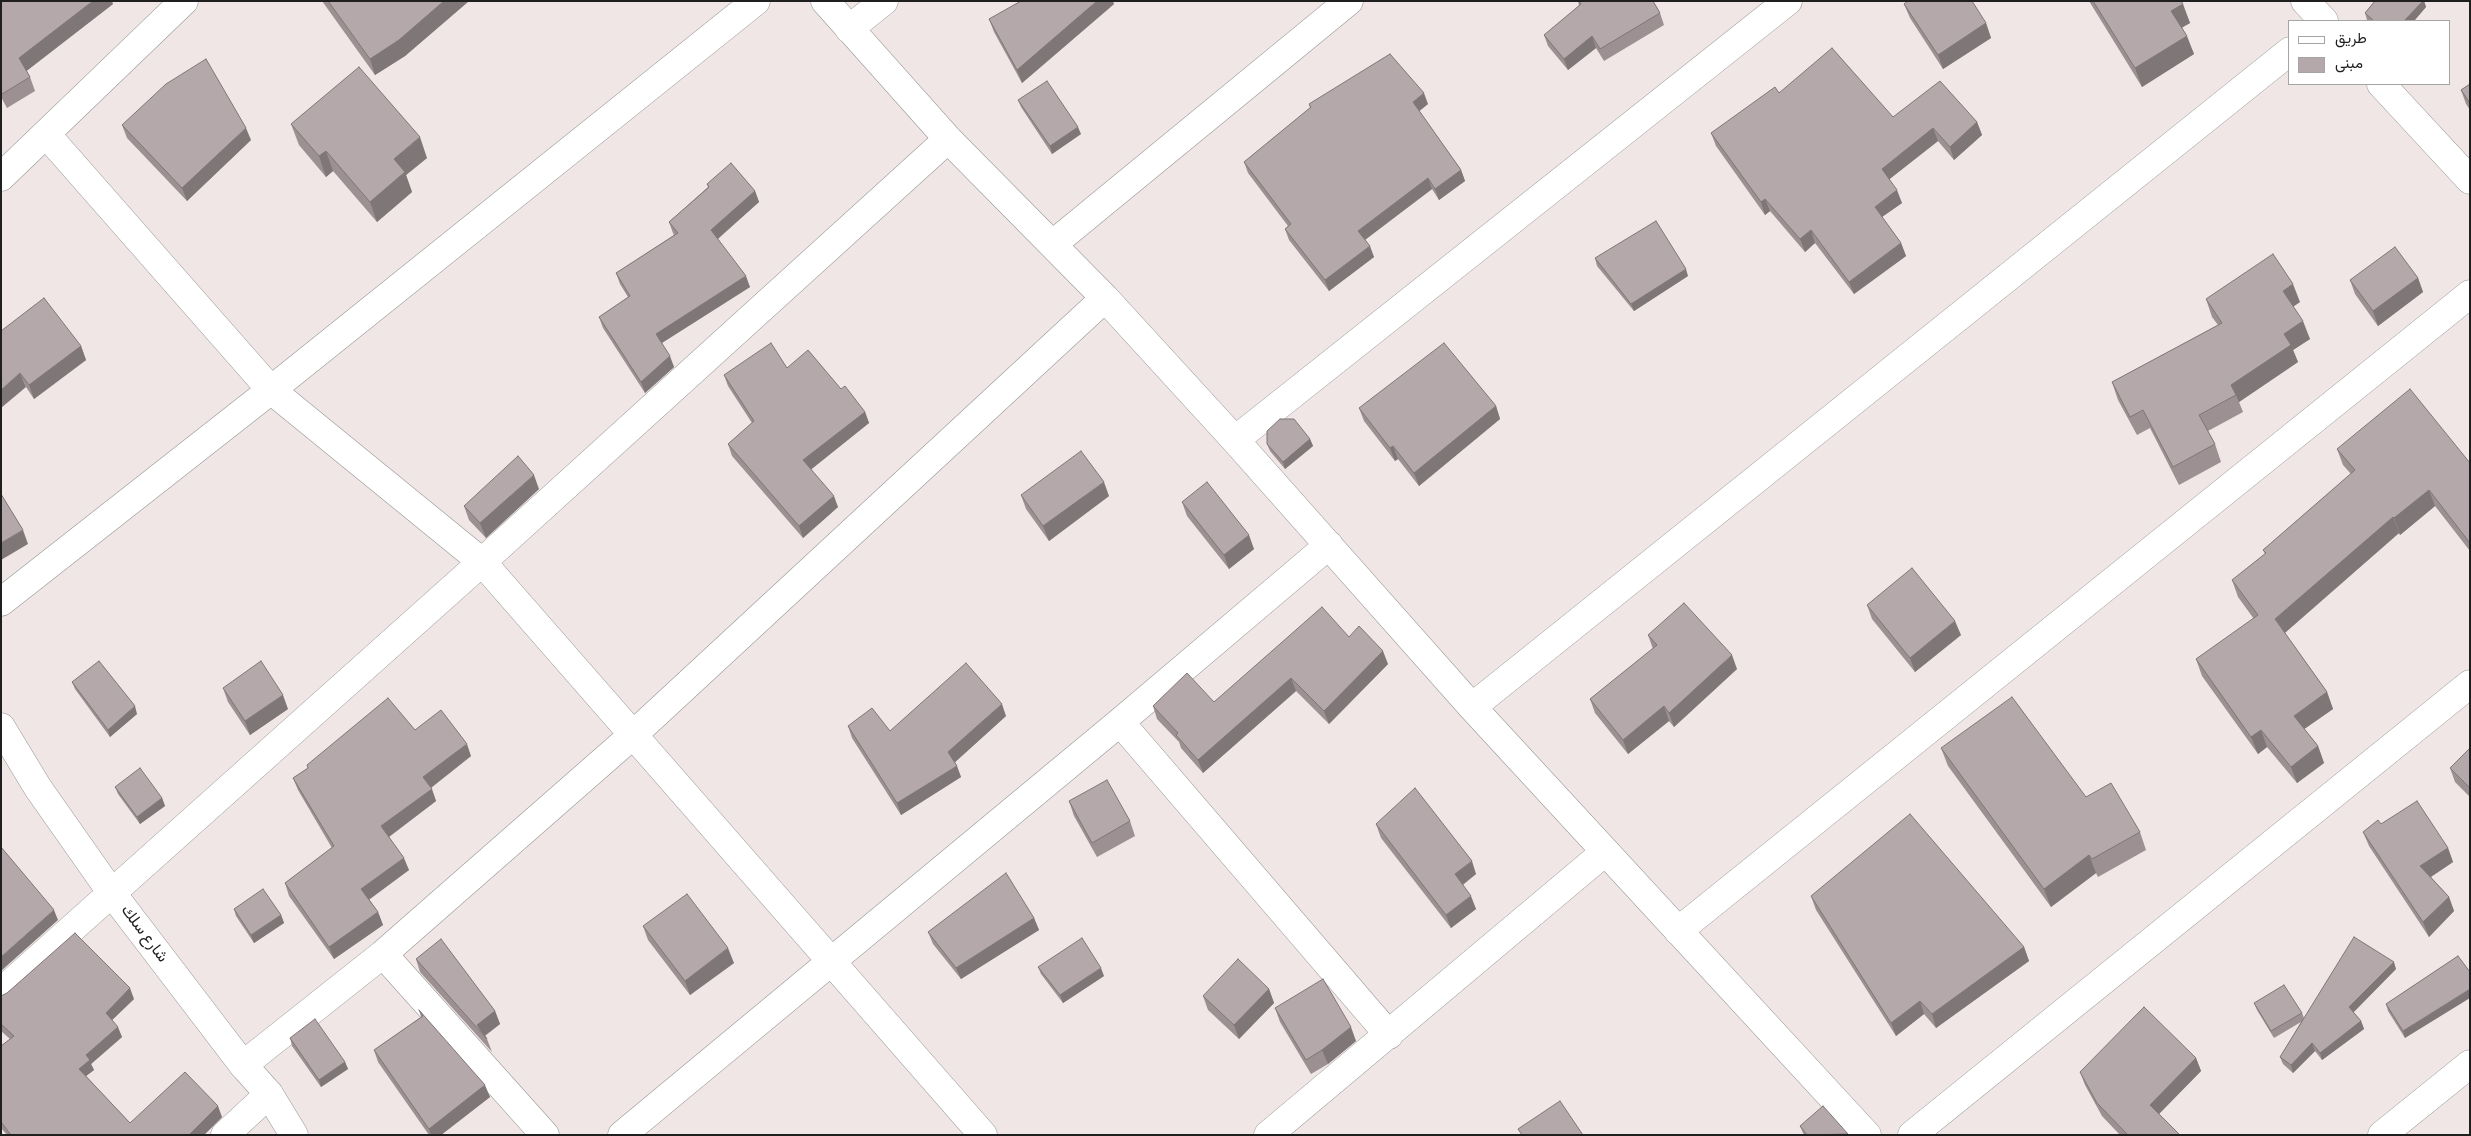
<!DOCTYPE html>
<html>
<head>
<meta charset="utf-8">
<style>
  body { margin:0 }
  #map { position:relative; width:2471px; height:1136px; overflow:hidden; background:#efe6e5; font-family:"Sofia Sans Condensed",Vazirmatn,sans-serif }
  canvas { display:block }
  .frame { position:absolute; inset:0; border:2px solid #1f1f1f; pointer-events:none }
  .legend { position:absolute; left:2288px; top:20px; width:162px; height:65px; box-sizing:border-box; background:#fff; border:1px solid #a5a5a5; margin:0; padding:6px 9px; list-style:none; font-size:15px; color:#1f1f1f }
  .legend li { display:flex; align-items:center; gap:10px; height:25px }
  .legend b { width:25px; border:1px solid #a5a5a5 }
</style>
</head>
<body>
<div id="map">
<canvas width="2471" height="1136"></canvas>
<div class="frame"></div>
<ul class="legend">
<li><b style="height:6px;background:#fff"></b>طريق</li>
<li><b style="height:14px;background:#b5a8aa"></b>مبنى</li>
</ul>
</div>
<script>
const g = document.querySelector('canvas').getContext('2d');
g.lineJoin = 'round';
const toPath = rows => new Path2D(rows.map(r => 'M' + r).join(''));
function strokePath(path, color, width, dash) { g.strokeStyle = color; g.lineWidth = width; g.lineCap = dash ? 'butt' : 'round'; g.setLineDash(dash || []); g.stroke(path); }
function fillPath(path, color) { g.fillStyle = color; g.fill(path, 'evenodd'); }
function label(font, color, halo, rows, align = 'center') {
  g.font = font + ' "Sofia Sans Condensed",Vazirmatn,sans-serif'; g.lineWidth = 4.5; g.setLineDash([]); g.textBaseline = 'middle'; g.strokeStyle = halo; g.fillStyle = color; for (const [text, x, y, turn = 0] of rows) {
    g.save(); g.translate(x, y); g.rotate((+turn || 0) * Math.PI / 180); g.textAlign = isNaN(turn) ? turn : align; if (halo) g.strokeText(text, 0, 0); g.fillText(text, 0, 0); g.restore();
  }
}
const minor = toPath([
  [825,1,948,139,1105,298,1235,440,1472,707,1867,1135],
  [2305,1,2324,21],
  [849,29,884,1],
  [2381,84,2470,180],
  [46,134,271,390,482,562,983,1135],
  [1,177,184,1],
  [1053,244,1349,1],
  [1235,440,1788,1],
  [1,602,271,390,756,1],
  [1472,707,2290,51],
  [1120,722,1389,1035],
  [1678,931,2470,294],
  [383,954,545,1135],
  [1,992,482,562,948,139],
  [243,1065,383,954,634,734,1105,298],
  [225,1135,269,1094],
  [622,1135,1120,722,1329,545],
  [1268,1135,1605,852],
  [1912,1135,2470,684],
  [2382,1135,2470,1064]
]);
const tertiary = toPath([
  [1,727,38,788,111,892,243,1065,269,1094,294,1135]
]);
strokePath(minor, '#969696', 29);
strokePath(tertiary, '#969696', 29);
strokePath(minor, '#fff', 28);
strokePath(tertiary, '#fff', 28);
fillPath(toPath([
  [1,1,113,4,26,71,30,77,35,91,7,108,1,97],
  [322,1,469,1,405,56,375,75],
  [1578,1,1653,1,1660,13,1664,25,1604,61,1596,48,1568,70,1548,46,1544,35,1579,6],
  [2089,1,2181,1,2190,23,2182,27,2194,54,2142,87],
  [2375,1,2424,1,2426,7,2414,21,2369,21,2367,20,2365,13],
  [1114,4,1022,83,994,32,989,19],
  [1904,4,1986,23,1991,38,1943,69,1910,18],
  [2470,84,2470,110,2466,104,2461,90],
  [1779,93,1893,117,1977,122,1982,135,1954,160,1938,141,1889,179,1902,203,1882,217,1901,243,1906,256,1854,294,1815,243,1805,252,1770,211,1765,215,1716,146,1711,133],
  [1018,100,1081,134,1052,154,1021,107],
  [1309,104,1428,104,1419,111,1461,170,1465,181,1439,200,1432,189,1365,240,1374,257,1329,291,1289,240,1285,229,1288,226,1248,173,1244,162,1310,108],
  [291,124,427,158,406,175,412,192,377,222,333,171,326,177,299,145],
  [122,125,251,140,187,201,127,138],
  [707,184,755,191,759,202,718,239,750,287,662,343,674,367,645,393,603,328,599,317,628,297,620,284,616,273,674,235,673,233,669,222,708,187],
  [1595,258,1688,276,1634,311,1597,266],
  [2418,278,2423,292,2378,326,2355,294,2350,280],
  [2206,299,2300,302,2293,306,2310,339,2293,350,2298,362,2239,402,2243,412,2208,431,2215,444,2221,462,2179,485,2150,428,2137,435,2118,400,2112,382,2218,325,2212,317],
  [1,331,81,346,86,360,34,399,26,387],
  [787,368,841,389,865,412,869,423,811,469,838,507,803,538,732,456,728,444,752,423,728,386,724,375],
  [1496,406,1500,419,1419,486,1398,459,1395,461,1364,421,1359,408],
  [1310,439,1313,446,1285,469,1270,451,1267,444],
  [2337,449,2470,463,2470,551,2435,506,2400,535,2399,533,2285,633,2327,692,2333,709,2304,729,2318,746,2324,763,2297,783,2267,747,2258,754,2202,676,2196,659,2254,619,2238,597,2232,580,2265,554,2263,550,2351,474,2343,465],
  [539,489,486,538,469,520,464,506],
  [1021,495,1109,496,1049,541,1026,509],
  [1182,502,1254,549,1229,569,1187,516],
  [1867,605,1961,635,1915,672,1872,619],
  [1648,635,1737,669,1674,727,1669,721,1628,754,1595,713,1590,699,1653,649],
  [1349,637,1388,664,1329,724,1296,691,1203,773,1181,748,1179,742,1157,719,1153,706,1214,702],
  [72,682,137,714,110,737,75,689],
  [223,688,288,709,250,735,228,702],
  [1006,716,955,762,961,777,901,815,852,738,848,726,890,731],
  [415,730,471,756,431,788,436,801,389,837,409,870,369,899,378,912,383,925,334,959,289,896,285,883,332,848,298,790,293,778,308,768,307,765],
  [1941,748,2086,797,2140,832,2146,850,2098,877,2096,873,2051,907,1948,766],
  [2470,748,2470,797,2455,782,2450,768],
  [115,787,162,798,165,806,140,824,118,794],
  [1069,801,1130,821,1135,836,1097,857,1074,816],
  [1376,824,1476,874,1463,885,1476,909,1451,928,1381,838],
  [2363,832,2448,848,2453,862,2431,877,2449,897,2454,911,2429,937,2369,846],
  [1811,896,2024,947,2029,961,1936,1028,1924,1014,1896,1036,1816,910],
  [234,909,281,915,284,923,254,943,236,916],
  [1034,918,1039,930,961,979,933,944,928,932],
  [643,926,734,963,690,995,648,940],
  [2458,956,2405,1038,2388,1011,2386,1004],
  [416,959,495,1011,500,1024,485,1036,487,1039,492,1052,420,972],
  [1038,967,1104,976,1063,1003,1041,974],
  [2396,969,2353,1012,2361,1021,2364,1029,2322,1060,2315,1051,2293,1073,2283,1064,2280,1057,2301,1022,2274,1038,2257,1010,2254,1003,2302,1013,2304,1018],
  [1269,989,1274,1003,1239,1039,1208,1010,1203,996],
  [1,996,134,999,112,1020,122,1037,91,1064,94,1070,86,1076,130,1123,222,1117,204,1135,7,1135,1,1128,1,1046,10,1039,1,1031],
  [1275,1008,1356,1041,1328,1064,1311,1074,1280,1022],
  [419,1010,490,1097,441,1135,429,1135,378,1062,374,1050,421,1017],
  [290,1038,345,1062,348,1069,321,1087,292,1046],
  [2196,1058,2201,1071,2159,1114,2180,1135,2120,1135,2102,1116,2085,1085,2080,1072],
  [1800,1126,1848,1135,1804,1135]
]), '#9c9092');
fillPath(toPath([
  [93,1,112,1,113,4,24,73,19,58],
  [444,1,469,1,405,56,375,75,370,59],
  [1097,1,1113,1,1114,4,1022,83,1017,70],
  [2423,1,2424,1,2426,7,2414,21,2404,21],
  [2183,4,2190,23,2178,30,2171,11],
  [1986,23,1991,38,1943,69,1938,55],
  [1592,36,1596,48,1568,70,1564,59],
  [2187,36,2194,54,2142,87,2135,68],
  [1424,93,1428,104,1417,113,1413,102],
  [1977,122,1982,135,1954,160,1950,147],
  [1078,127,1081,134,1052,154,1050,146],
  [246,128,251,140,187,201,182,188],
  [1933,128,1938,141,1886,182,1882,169],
  [420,137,427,158,406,175,412,192,377,222,370,202,394,159],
  [326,151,333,171,326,177,319,156],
  [1461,170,1465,181,1439,200,1435,189],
  [1428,178,1432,189,1362,242,1358,231],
  [1897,190,1902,203,1879,219,1875,207],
  [755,191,759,202,715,241,711,230],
  [1765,199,1770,211,1765,215,1761,202],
  [1811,230,1815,243,1805,252,1800,239],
  [1901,243,1906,256,1854,294,1849,282],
  [1370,246,1374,257,1329,291,1325,280],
  [1686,269,1688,276,1634,311,1631,304],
  [746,276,750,287,660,344,656,334],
  [2418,278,2423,292,2378,326,2373,311],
  [2293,284,2300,302,2290,309,2283,291],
  [2303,321,2310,339,2293,350,2298,362,2239,402,2236,395,2231,385,2284,334],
  [81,346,86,360,34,399,29,385],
  [670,356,674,367,645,393,641,382],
  [20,373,26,387,1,408,1,390],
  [1496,406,1500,419,1419,486,1414,473],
  [865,412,869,423,808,472,803,460],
  [1310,439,1313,446,1285,469,1283,462],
  [1393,446,1398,459,1395,461,1390,448],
  [534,475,539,489,486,538,480,523],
  [1104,482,1109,496,1049,541,1043,526],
  [2429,490,2435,506,2400,535,2394,518],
  [834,496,838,507,803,538,799,526],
  [2393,517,2399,533,2281,636,2275,619],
  [23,530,28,544,1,560,1,543],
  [1249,535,1254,549,1229,569,1224,555],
  [1955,621,1961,635,1915,672,1910,658],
  [1383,651,1388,664,1329,724,1324,711],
  [1732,655,1737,669,1674,727,1669,713],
  [1291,678,1296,691,1203,773,1198,760],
  [2327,692,2333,709,2300,732,2294,716],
  [283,695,288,709,250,735,245,721],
  [1002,704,1006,716,953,764,948,752],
  [135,706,137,714,110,737,108,730],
  [1664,706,1669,721,1628,754,1623,740],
  [2261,730,2267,747,2258,754,2251,737],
  [467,744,471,756,428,790,423,777],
  [2318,746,2324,763,2297,783,2291,767],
  [957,766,961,777,901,815,897,803],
  [432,789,436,801,386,839,381,826],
  [162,798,165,806,140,824,137,817],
  [2448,848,2453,862,2426,880,2420,866],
  [2089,855,2096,873,2051,907,2044,889],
  [404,858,409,870,366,902,361,889],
  [1472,861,1476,874,1459,887,1455,874],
  [1471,896,1476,909,1451,928,1446,915],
  [2449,897,2454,911,2429,937,2423,922],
  [54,910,58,920,1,971,1,957],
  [378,912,383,925,334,959,329,947],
  [281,915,284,923,254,943,251,935],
  [1034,918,1039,930,961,979,956,968],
  [2024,947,2029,961,1936,1028,1932,1014],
  [728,948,734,963,690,995,685,981],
  [2394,962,2396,969,2352,1014,2349,1007],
  [1101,968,1104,976,1063,1003,1060,995],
  [130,988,134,999,109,1023,106,1013],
  [1269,989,1274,1003,1239,1039,1234,1025],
  [2470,989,2470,998,2405,1038,2403,1031],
  [1920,1001,1924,1014,1896,1036,1891,1023],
  [495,1011,500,1024,484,1036,477,1025],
  [2361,1021,2364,1029,2322,1060,2320,1053],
  [118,1027,122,1037,91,1064,94,1070,82,1079,79,1069,86,1055],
  [1351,1027,1356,1041,1328,1064,1322,1050],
  [2312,1043,2315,1051,2293,1073,2291,1065],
  [2196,1058,2201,1071,2155,1118,2150,1105],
  [345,1062,348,1069,321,1087,319,1080],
  [485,1085,490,1097,441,1135,431,1135,429,1129],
  [218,1106,222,1117,204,1135,189,1135]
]), '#7f7677');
const building = toPath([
  [1,1,93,1,19,58,30,77,2,94,1,92,1,1],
  [328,1,444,1,399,40,370,59,328,1],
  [1021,1,1097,1,1017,70,989,19,1021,1],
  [1579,1,1653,1,1660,13,1600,49,1592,36,1564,59,1544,35,1581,4,1579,1],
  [1908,1,1972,1,1986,23,1938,55,1904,4,1908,1],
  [2093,1,2181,1,2183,4,2171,11,2187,36,2135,68,2093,1],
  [2375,1,2423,1,2404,21,2374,21,2365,13,2375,1],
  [1832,48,1893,117,1940,81,1977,122,1950,147,1933,128,1882,169,1897,190,1875,207,1901,243,1849,282,1811,230,1800,239,1765,199,1761,202,1711,133,1775,87,1779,93,1832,48],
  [1390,54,1424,93,1413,102,1461,170,1435,189,1428,178,1358,231,1370,246,1325,280,1285,229,1291,224,1244,162,1311,107,1309,104,1390,54],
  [206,59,246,128,182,188,122,125,166,84,206,59],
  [359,67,420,137,394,159,405,172,370,202,326,151,319,156,291,124,359,67],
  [1047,81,1078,127,1050,146,1018,100,1047,81],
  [2470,84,2470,103,2461,90,2470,84],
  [731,163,755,191,711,230,746,276,656,334,670,356,641,382,599,317,630,296,616,273,678,233,669,222,709,187,707,184,731,163],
  [1656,221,1686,269,1631,304,1595,258,1656,221],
  [2395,247,2418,278,2373,311,2350,280,2395,247],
  [2273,254,2293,284,2283,291,2303,321,2284,334,2291,345,2231,385,2236,395,2199,415,2215,444,2173,467,2143,410,2130,417,2112,382,2222,323,2206,299,2273,254],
  [44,298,81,346,29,385,20,373,1,390,1,331,44,298],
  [771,343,787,368,808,350,841,389,845,386,865,412,803,460,834,496,799,526,728,444,754,421,724,375,771,343],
  [1444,343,1496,406,1414,473,1393,446,1390,448,1359,408,1444,343],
  [2410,389,2470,463,2470,543,2429,490,2394,518,2393,517,2275,619,2327,692,2294,716,2318,746,2291,767,2261,730,2251,737,2196,659,2258,615,2232,580,2266,553,2263,550,2355,470,2337,449,2410,389],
  [1280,419,1294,419,1310,439,1283,462,1267,444,1267,431,1280,419],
  [1081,451,1104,482,1043,526,1021,495,1081,451],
  [518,456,534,475,480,523,464,506,518,456],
  [1207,482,1249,535,1224,555,1182,502,1207,482],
  [1,494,23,530,1,543,1,494],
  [1912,568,1955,621,1910,658,1867,605,1912,568],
  [1684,603,1732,655,1669,713,1664,706,1623,740,1590,699,1657,645,1648,635,1684,603],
  [1322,607,1349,637,1359,626,1383,651,1324,711,1291,678,1198,760,1176,735,1178,733,1153,706,1187,673,1214,702,1322,607],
  [99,661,135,706,108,730,72,682,99,661],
  [261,661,283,695,245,721,223,688,261,661],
  [966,663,1002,704,948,752,957,766,897,803,848,726,872,708,890,731,966,663],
  [2012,697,2086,797,2111,783,2140,832,2092,859,2089,855,2044,889,1941,748,2012,697],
  [388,698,415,730,441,710,467,744,423,777,432,789,381,826,404,858,361,889,378,912,329,947,285,883,334,846,293,778,308,768,307,765,388,698],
  [2470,748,2470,788,2450,768,2470,748],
  [140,768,162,798,137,817,115,787,140,768],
  [1107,780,1130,821,1092,843,1069,801,1107,780],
  [1415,788,1472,861,1455,874,1471,896,1446,915,1376,824,1415,788],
  [2417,801,2448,848,2420,866,2449,897,2423,922,2363,832,2378,820,2381,824,2417,801],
  [1910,814,2024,947,1932,1014,1920,1001,1891,1023,1811,896,1910,814],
  [1,847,54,910,1,957,1,847],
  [1006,873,1034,918,956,968,928,932,1006,873],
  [263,889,281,915,251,935,234,909,263,889],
  [687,894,728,948,685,981,643,926,687,894],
  [75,933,130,988,106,1013,118,1027,86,1055,90,1060,79,1069,130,1123,185,1072,218,1106,189,1135,11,1135,1,1122,1,1046,14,1036,1,1024,1,996,7,993,75,933],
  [2354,937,2394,962,2349,1007,2361,1021,2320,1053,2312,1043,2291,1065,2280,1057,2354,937],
  [1082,938,1101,968,1060,995,1038,967,1082,938],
  [441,939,495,1011,477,1025,487,1039,416,959,441,939],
  [2458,956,2470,972,2470,989,2403,1031,2386,1004,2458,956],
  [1238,959,1269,989,1234,1025,1203,996,1238,959],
  [1323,979,1351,1027,1322,1050,1306,1060,1275,1008,1323,979],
  [2284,985,2302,1013,2271,1031,2254,1003,2284,985],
  [2144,1007,2196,1058,2150,1105,2180,1135,2128,1135,2097,1103,2080,1072,2144,1007],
  [419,1010,485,1085,429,1129,374,1050,423,1016,419,1010],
  [315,1019,345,1062,319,1080,290,1038,315,1019],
  [1560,1101,1583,1135,1522,1135,1518,1129,1560,1101],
  [1823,1106,1848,1134,1807,1135,1800,1126,1823,1106]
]);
fillPath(building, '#b5a8aa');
strokePath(building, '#7f7677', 1);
label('16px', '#1f1f1f', '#fff', [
  ["شارع سلك",144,934,53]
]);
</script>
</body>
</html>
